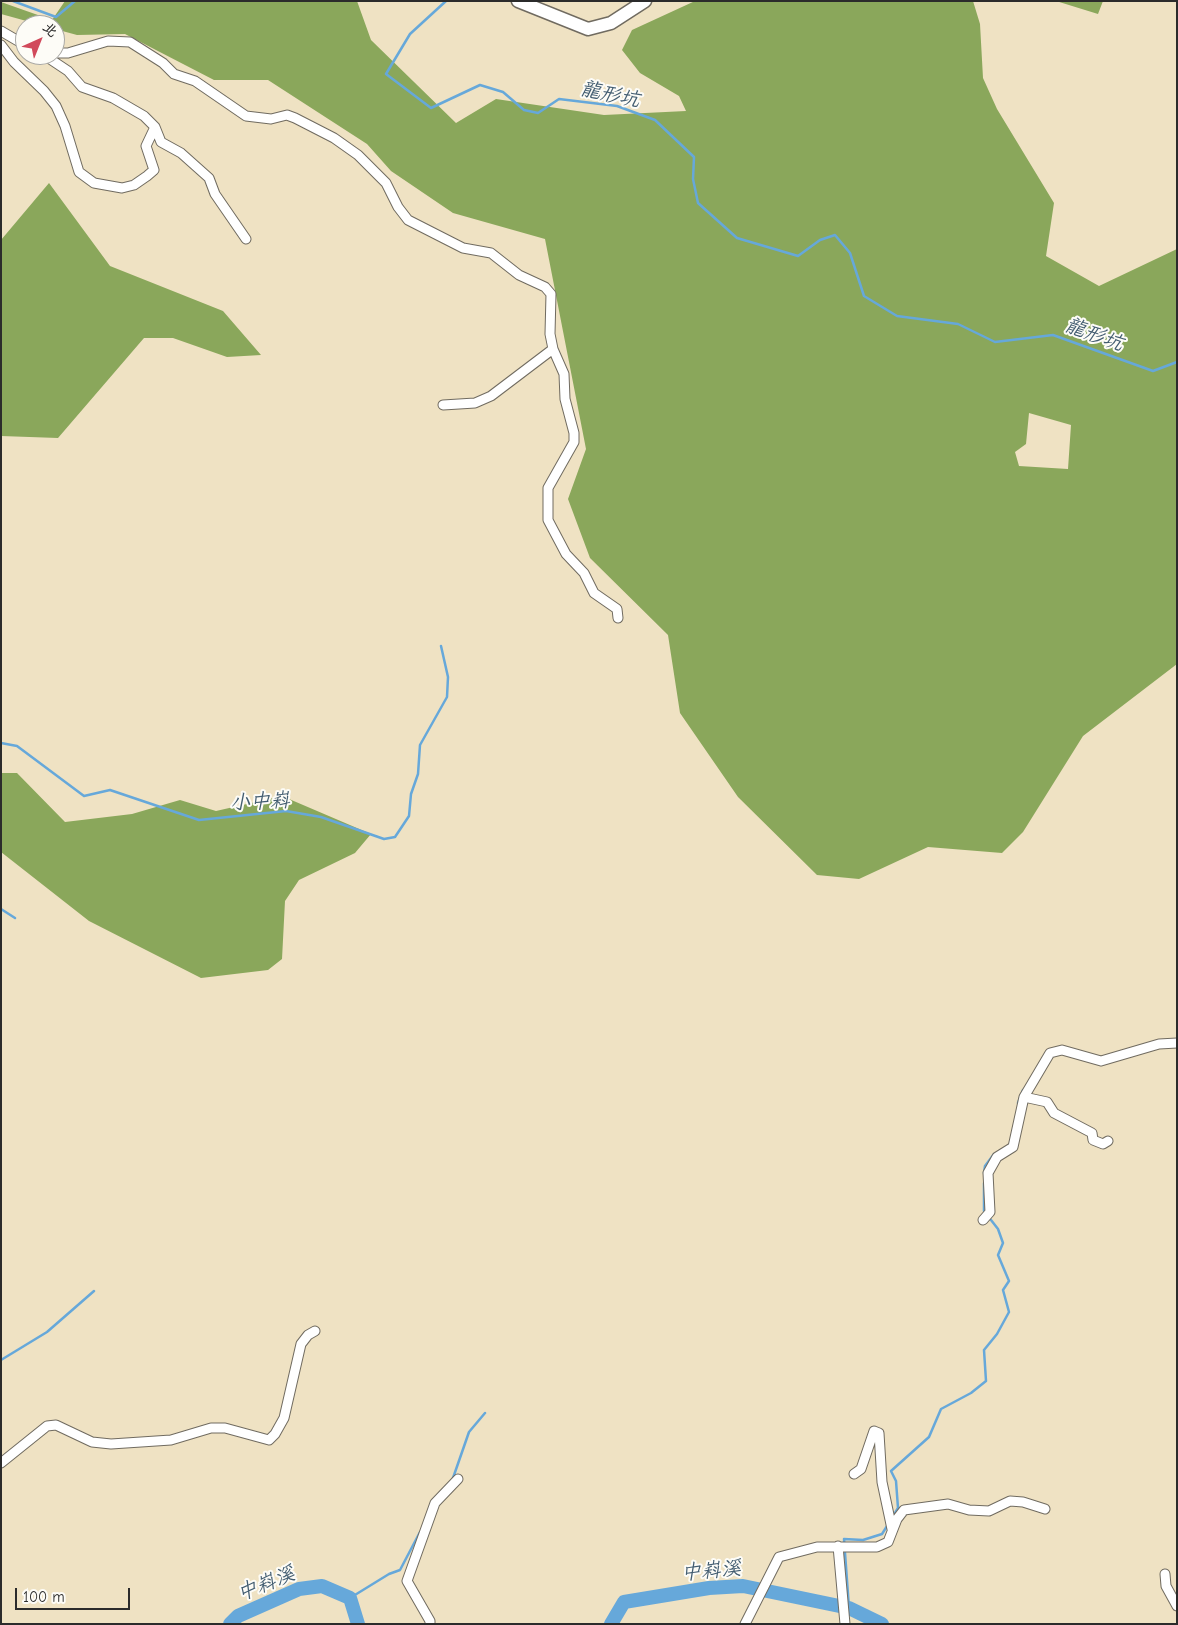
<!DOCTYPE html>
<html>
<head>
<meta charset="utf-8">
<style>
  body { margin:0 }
  #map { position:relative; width:1178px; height:1625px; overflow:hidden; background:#efe2c3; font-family:"Comic Neue","LXGW WenKai TC",sans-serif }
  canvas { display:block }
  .frame { position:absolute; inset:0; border:2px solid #2b2b2b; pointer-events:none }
  .north { position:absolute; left:15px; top:15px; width:50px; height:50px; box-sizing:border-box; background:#fdfcf7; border:1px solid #a9a8a5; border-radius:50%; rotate:44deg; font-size:14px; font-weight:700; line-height:20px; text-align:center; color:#2b2b2b }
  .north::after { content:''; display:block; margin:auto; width:18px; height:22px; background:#d1495b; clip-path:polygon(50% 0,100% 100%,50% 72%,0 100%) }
  .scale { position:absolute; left:15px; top:1588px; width:115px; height:22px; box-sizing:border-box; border:2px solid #2b2b2b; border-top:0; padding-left:6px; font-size:15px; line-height:18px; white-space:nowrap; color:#2b2b2b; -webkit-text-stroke:4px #fdfcf7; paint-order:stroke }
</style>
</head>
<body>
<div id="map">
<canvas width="1178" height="1625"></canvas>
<div class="frame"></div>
<div class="north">北</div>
<div class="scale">100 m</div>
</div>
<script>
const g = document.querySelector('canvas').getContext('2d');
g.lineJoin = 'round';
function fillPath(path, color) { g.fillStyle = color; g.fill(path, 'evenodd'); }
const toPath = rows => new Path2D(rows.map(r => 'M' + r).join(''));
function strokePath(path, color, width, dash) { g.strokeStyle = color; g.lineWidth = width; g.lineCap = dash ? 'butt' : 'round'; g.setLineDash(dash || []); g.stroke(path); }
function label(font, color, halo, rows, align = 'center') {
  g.font = font + ' "Comic Neue","LXGW WenKai TC",sans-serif'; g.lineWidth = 4; g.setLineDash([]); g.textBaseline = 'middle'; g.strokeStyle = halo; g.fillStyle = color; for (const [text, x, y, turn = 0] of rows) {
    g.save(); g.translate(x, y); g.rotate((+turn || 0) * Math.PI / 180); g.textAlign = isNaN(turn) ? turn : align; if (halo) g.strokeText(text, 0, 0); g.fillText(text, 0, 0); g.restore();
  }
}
fillPath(toPath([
  [65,1,357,1,371,40,456,123,496,99,604,115,686,111,679,96,640,73,622,50,632,30,695,1,973,1,980,24,983,78,997,109,1054,203,1046,256,1099,286,1177,249,1177,664,1083,736,1023,832,1002,853,928,847,859,879,817,875,738,797,680,713,668,635,590,558,568,499,586,449,545,239,453,213,391,171,367,144,268,80,214,80,125,34,77,35,55,29,55,25,41,25,1,14,1,2,52,20],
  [1029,413,1071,425,1068,469,1019,466,1015,452,1026,444],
  [1056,1,1103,1,1098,14],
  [49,183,110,266,223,311,261,355,227,357,173,338,144,338,58,438,1,436,1,240],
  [1,773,17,773,65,822,132,814,180,800,216,811,282,796,371,834,355,853,299,880,285,901,282,959,268,970,201,978,89,921,1,852]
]), '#8aa75b');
strokePath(toPath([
  [13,1,56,17,75,1],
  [446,1,410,34,386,74,431,108,480,85,503,92,524,110,538,113,559,99,617,106,655,120,694,157,693,179,698,203,737,238,798,256,820,240,835,235,850,253,864,296,897,316,958,324,995,342,1053,335,1153,371,1177,362],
  [1,743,17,746,84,796,110,790,199,820,286,811,321,817,384,839,395,837,409,816,411,794,418,774,420,745,447,697,448,677,441,646],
  [1,909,15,918],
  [1018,1103,1023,1090],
  [984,1173,985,1166,994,1154],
  [1,1360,47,1332,94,1291],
  [453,1478,469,1432,485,1413],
  [892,1518,898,1508,896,1481,891,1471,929,1437,941,1409,971,1393,986,1381,984,1350,997,1334,1009,1312,1003,1290,1009,1281,998,1255,1003,1243,998,1229,984,1211,984,1183],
  [350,1598,389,1574,400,1570,420,1532],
  [849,1608,844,1539,863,1540,882,1534,889,1523]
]), '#66a8da', 2.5);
strokePath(toPath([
  [230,1624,238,1616,299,1589,322,1586,350,1598,358,1624],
  [611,1624,624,1602,709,1588,743,1586,849,1608,882,1624]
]), '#66a8da', 14);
const street = toPath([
  [1,31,25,45],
  [1,45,14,62,44,91,56,106,65,126,79,172,94,183,122,188,134,185,147,176,154,170,146,146,155,127],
  [55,53,68,53,108,41,130,42,163,63,174,74,195,81,246,116,271,119,287,115,295,118,334,138,358,155,386,183,398,207,408,220,463,248,491,253,519,275,545,287,551,294,550,334,553,349,564,374,565,399,574,433,574,442,548,488,548,520,566,554,584,573,594,593,617,609,618,618],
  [44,55,68,71,82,87,113,98,144,116,155,127,161,142,181,153,209,178,215,194,246,239],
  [443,405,475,403,491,396,553,349],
  [1024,1097,1047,1102,1054,1113,1092,1133,1093,1140,1103,1144,1108,1141],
  [983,1220,990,1212,988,1173,997,1157,1013,1147,1024,1097,1050,1053,1062,1050,1101,1061,1159,1044,1177,1043],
  [1,1463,47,1426,56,1425,92,1442,111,1444,171,1440,211,1428,225,1428,269,1440,275,1434,284,1418,301,1344,308,1335,315,1331],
  [854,1474,861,1469,874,1431,879,1433,882,1482,892,1529],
  [838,1546,845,1624],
  [1165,1574,1166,1586,1177,1606],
  [430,1624,430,1621,407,1581,435,1503,458,1479],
  [745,1624,779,1557,817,1547,877,1547,888,1542,897,1519,904,1510,948,1504,969,1510,989,1511,1010,1501,1023,1502,1045,1509]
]);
const secondary = toPath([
  [518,1,588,29,611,23,645,1]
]);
strokePath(street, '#706b60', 11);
strokePath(secondary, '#706b60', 15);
strokePath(street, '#fff', 9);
strokePath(secondary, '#fff', 12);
label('italic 20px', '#435d71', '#fdfcf7', [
  ["龍形坑",610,95,12],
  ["龍形坑",1094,335,20],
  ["小中嵙",260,802,-3],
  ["中嵙溪",711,1571,-5],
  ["中嵙溪",266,1584,-22]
]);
</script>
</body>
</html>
